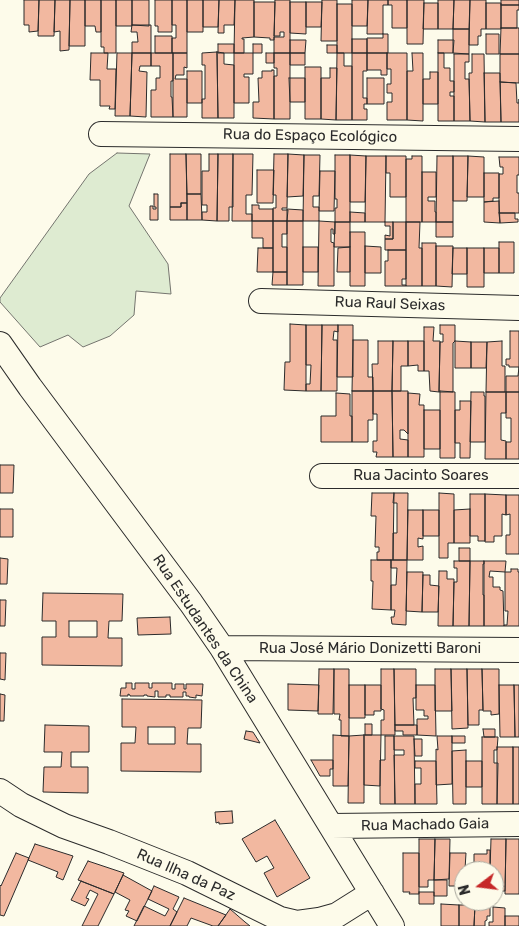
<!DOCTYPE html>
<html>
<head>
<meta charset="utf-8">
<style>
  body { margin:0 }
  #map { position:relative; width:519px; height:926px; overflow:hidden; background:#fdfbea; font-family:Rubik,sans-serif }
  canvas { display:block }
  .north { position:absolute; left:454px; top:861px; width:50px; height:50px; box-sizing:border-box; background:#fdfbea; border:1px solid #a9a89e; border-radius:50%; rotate:255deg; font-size:14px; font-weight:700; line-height:20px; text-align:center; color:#2b2b2b }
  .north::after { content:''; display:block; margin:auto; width:18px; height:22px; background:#c62828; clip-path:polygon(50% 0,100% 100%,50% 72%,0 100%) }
</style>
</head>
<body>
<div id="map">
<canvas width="519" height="926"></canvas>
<div class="north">N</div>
</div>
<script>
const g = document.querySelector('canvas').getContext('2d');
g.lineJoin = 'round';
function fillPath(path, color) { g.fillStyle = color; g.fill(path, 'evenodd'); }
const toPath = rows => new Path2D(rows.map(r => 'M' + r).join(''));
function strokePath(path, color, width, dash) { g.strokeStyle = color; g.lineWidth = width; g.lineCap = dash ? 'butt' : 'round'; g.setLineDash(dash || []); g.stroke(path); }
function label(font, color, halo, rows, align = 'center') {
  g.font = font + ' Rubik,sans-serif'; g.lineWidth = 4; g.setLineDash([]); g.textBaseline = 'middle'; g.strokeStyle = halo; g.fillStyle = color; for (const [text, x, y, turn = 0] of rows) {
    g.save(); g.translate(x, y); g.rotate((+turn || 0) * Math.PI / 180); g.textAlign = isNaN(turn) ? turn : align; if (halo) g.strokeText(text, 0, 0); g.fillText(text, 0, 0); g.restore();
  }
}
const green = toPath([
  [117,153,150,154,129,206,168,264,171,294,136,291,134,315,110,336,83,347,68,335,40,347,0,302,0,298,89,174,117,153]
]);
fillPath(green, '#deebd1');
strokePath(green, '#74746e', 1);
const building = toPath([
  [24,0,39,0,38,31,29,32,29,25,24,25,24,0],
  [39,0,55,0,54,36,38,36,39,0],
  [55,0,70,0,69,50,60,51,60,31,54,32,55,0],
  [70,0,85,0,85,46,69,46,70,0],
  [85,0,101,0,101,32,96,32,95,26,85,26,85,0],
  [101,0,116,0,116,53,104,53,104,47,101,47,101,0],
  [116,0,132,0,132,26,116,26,116,0],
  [132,0,149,0,149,26,132,25,132,0],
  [155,0,172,0,172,32,158,32,158,26,155,26,155,0],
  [172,0,187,0,187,53,172,53,172,38,176,38,176,25,172,25,172,0],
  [187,0,203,0,203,32,187,32,187,0],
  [203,0,219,0,218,27,203,27,203,0],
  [219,0,235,0,234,25,224,25,224,33,218,33,219,0],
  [235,0,254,0,254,37,242,38,242,39,244,39,244,53,234,53,235,0],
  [275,0,290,0,290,53,274,53,274,37,284,37,284,32,280,32,280,36,274,36,275,0],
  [322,0,337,0,337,41,321,41,322,0],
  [352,0,368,0,367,26,352,26,352,0],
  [368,0,388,0,388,5,383,5,383,34,367,34,368,0],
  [388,0,407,0,407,28,392,28,392,5,388,5,388,0],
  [407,0,424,0,423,44,407,44,407,0],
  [438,0,454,0,453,29,438,29,438,0],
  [454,0,470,0,469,29,453,29,454,0],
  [470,0,486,0,486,29,481,29,481,36,478,36,478,45,469,45,470,0],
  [501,0,519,0,519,5,501,5,501,0],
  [254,2,275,2,274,40,270,40,270,38,254,37,254,2],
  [290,2,306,2,306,34,290,33,290,2],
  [306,2,322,2,321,27,306,27,306,2],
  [424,3,438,3,438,29,423,29,424,3],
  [486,3,501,3,501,29,486,29,486,3],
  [337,4,352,4,352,53,337,53,337,4],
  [501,5,519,5,519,10,517,10,517,28,501,28,501,5],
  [132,25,151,25,151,53,132,53,132,42,138,42,137,32,131,32,132,25],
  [501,28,519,28,519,54,500,54,501,28],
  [453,29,469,29,469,54,453,53,453,29],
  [383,34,388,34,388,53,367,53,367,38,383,38,383,34],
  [486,34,499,34,499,54,486,54,486,34],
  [155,36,172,36,172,53,155,53,155,36],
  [352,39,367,39,367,53,352,53,352,39],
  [290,40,306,40,305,53,290,53,290,40],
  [438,40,454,40,453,53,438,53,438,40],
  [218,44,234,44,234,53,218,53,218,44],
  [253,44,262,44,262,53,253,53,253,44],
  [327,45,337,45,337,53,327,53,327,45],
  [217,52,218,118,202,118,202,99,205,99,205,65,202,65,202,53,217,52],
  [217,52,224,53,224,64,234,65,234,118,218,118,217,52],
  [91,53,108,53,107,69,116,69,115,109,109,109,110,106,100,106,100,80,90,80,91,53],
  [117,53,132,53,130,116,115,116,117,53],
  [132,53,151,53,151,66,140,66,139,71,147,72,146,117,130,116,132,53],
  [151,53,173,53,173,81,171,81,171,97,172,97,173,117,151,117,151,90,156,90,156,78,160,78,160,66,151,66,151,53],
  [173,53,187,53,187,68,184,67,184,75,176,75,175,79,187,79,187,117,173,117,173,53],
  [234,53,253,53,253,74,244,74,244,77,249,77,249,103,234,103,234,53],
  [266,53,274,53,274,63,266,63,266,53],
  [274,53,290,53,290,119,274,119,274,76,277,76,277,68,274,68,274,53],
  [290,53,305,53,305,65,290,65,290,53],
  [337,53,344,53,344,66,352,66,352,120,336,120,337,53],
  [352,53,367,53,367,71,363,71,363,98,367,98,367,104,364,104,364,109,367,109,367,120,352,120,352,53],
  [367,53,387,53,387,75,381,75,381,70,367,70,367,53],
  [387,53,407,53,407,120,387,120,387,102,392,102,392,93,387,93,387,84,391,84,391,69,387,69,387,53],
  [412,53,423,53,423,121,407,120,407,71,413,71,412,53],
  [438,53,444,53,444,68,450,68,450,81,454,81,454,92,450,92,450,96,454,96,454,121,438,121,438,53],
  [454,54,469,54,469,62,465,62,465,79,469,79,470,121,454,121,454,54],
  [472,54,484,54,485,122,470,121,469,73,472,73,472,54],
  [500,54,519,54,519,83,500,82,500,54],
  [305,67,321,67,321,119,305,119,305,67],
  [330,68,337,68,336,120,321,119,321,78,330,78,330,68],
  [272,70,274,70,274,119,253,118,253,102,259,102,258,78,262,78,262,71,272,71,272,70],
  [187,71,202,71,202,103,187,103,187,71],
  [430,72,438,72,438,104,423,104,423,79,430,79,430,72],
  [484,73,500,73,501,122,485,122,484,73],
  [289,78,305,78,305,102,290,102,289,78],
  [367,78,384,78,384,104,367,104,367,78],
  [500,82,516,83,517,103,519,103,519,99,519,122,501,122,500,82],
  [170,154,186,154,187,203,181,203,181,207,170,207,170,154],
  [186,154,201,154,201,194,187,194,186,154],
  [209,154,218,154,217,221,202,220,202,212,207,212,207,205,202,205,202,171,209,171,209,154],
  [218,154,233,154,233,207,229,207,229,221,217,221,218,154],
  [233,154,253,154,252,195,246,195,246,214,252,214,252,221,232,221,233,154],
  [274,154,288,154,287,208,282,208,282,210,288,210,287,221,273,221,273,208,276,208,276,195,273,195,274,154],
  [288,154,304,155,303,196,287,197,288,154],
  [304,155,320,155,319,196,313,196,313,207,319,207,319,221,303,221,304,155],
  [335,155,350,155,350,222,335,222,335,208,337,208,337,199,335,199,335,155],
  [350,155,366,156,365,202,350,202,350,155],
  [366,156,386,156,385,222,365,222,366,156],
  [386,156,406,156,406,197,390,197,390,173,386,173,386,156],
  [412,156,422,156,422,222,406,222,406,159,412,159,412,156],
  [437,156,453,156,453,222,436,222,437,156],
  [453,156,468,156,467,201,453,201,453,156],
  [468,156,484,157,484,197,467,197,468,156],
  [499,157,519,157,519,175,517,175,517,193,519,193,519,213,499,213,499,174,503,174,503,167,500,167,499,157],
  [257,170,274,170,273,203,257,203,257,170],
  [320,171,335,171,334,211,319,211,320,171],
  [422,172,436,172,436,197,428,197,428,201,435,201,435,212,436,212,436,222,422,222,422,172],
  [484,173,499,173,499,198,493,198,493,201,484,202,484,173],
  [154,194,158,194,158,220,150,220,150,206,153,206,153,209,156,209,156,207,154,207,154,194],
  [187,194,201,194,202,220,187,220,187,194],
  [499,201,500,223,484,222,484,202,499,201],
  [181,203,187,203,187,220,170,220,170,207,181,207,181,203],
  [252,205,259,205,259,209,273,209,273,221,252,221,252,205],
  [287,209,303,210,303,221,287,221,287,209],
  [350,212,365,213,365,222,350,222,350,212],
  [499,213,515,213,515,219,518,219,518,222,500,223,499,213],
  [252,221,273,221,273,248,263,248,263,238,252,238,252,221],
  [273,221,287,221,287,234,282,234,282,247,287,247,287,272,273,272,273,221],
  [287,221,303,221,303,285,287,285,287,221],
  [319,221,335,222,335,234,333,234,333,229,331,229,331,242,334,243,334,286,318,286,319,221],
  [335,222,350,222,350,247,334,247,335,222],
  [385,222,393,222,393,239,385,239,385,235,390,236,390,226,385,226,385,222],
  [393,222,406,222,406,250,385,250,385,239,393,239,393,222],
  [406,222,420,222,419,248,422,248,422,286,406,286,406,222],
  [436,222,453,222,453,237,436,237,436,222],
  [350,232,365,232,365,286,350,286,350,232],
  [499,242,514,242,514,273,499,273,499,242],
  [422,243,436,243,436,286,422,286,422,243],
  [365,246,381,247,381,273,365,273,365,246],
  [436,246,453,246,452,287,436,286,436,246],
  [303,247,318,247,318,272,303,272,303,247],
  [350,247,350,272,337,272,338,248,350,247],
  [258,248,273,248,273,272,257,272,258,248],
  [453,248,467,248,467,274,452,274,453,248],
  [467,248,484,248,484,287,467,287,467,248],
  [484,248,499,248,499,273,484,273,484,248],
  [388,250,406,250,406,279,402,279,402,285,406,285,406,286,385,286,385,261,388,261,388,250],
  [273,272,287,272,287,285,272,285,273,272],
  [290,324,306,325,306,391,284,390,285,362,290,362,290,324],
  [306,325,322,325,321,391,306,391,306,384,310,384,311,365,306,365,306,325],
  [322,325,338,325,338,332,334,331,333,340,337,340,337,391,321,391,322,325],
  [338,325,353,325,353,377,337,377,338,325],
  [440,325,455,325,455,341,453,343,453,392,439,392,440,342,443,342,443,334,440,334,440,325],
  [424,327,434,327,433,341,440,341,439,392,430,391,429,371,424,371,424,327],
  [510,331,519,331,519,392,506,392,506,376,518,376,519,367,509,367,509,365,506,365,506,359,510,359,510,331],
  [353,340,368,340,368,377,373,377,373,391,352,391,353,340],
  [378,341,393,341,392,391,373,391,372,364,378,364,378,341],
  [393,341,408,341,408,366,401,366,401,391,392,391,393,341],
  [408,341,424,341,424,371,418,371,418,365,408,366,408,341],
  [455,341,471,342,471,368,455,368,455,341],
  [502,341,502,366,505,366,505,392,486,392,487,342,502,341],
  [471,342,487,342,486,368,471,368,471,342],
  [352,391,373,391,373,420,368,420,368,442,352,442,352,391],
  [373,391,392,391,393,457,376,457,377,452,373,452,373,441,377,441,377,414,373,414,373,391],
  [392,391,408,391,408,434,404,430,400,430,400,439,408,440,408,457,393,457,392,391],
  [440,391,455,392,455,458,440,458,440,391],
  [471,392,484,392,484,396,485,396,485,442,470,442,471,392],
  [486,392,506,392,506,413,501,413,501,440,506,441,506,459,485,459,486,392],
  [506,392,519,392,519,459,506,459,506,442,511,442,511,418,506,418,506,392],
  [336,393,350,394,350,416,352,416,352,442,321,442,321,416,336,416,336,393],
  [408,393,420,394,419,405,424,405,424,457,408,457,408,393],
  [460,401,471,401,470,458,460,458,460,443,455,443,455,410,460,410,460,401],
  [424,410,440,410,440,449,424,449,424,410],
  [0,465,14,465,13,493,0,493,0,465],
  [372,493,394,493,393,560,377,560,377,552,379,552,379,547,375,547,376,516,371,516,372,493],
  [394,493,408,493,407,560,393,560,393,533,397,533,397,503,393,503,394,493],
  [439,493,454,494,454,543,448,543,448,558,439,558,439,493],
  [470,494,485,494,485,541,478,541,478,536,470,536,470,494],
  [485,494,506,495,506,515,502,514,502,536,494,536,494,542,485,542,485,494],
  [506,495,519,495,519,554,506,554,506,535,510,535,510,514,506,515,506,495],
  [0,509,13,509,13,537,0,537,0,509],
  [470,509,470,543,454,543,454,510,470,509],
  [408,510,423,510,423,539,418,538,418,547,423,546,423,560,407,560,408,510],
  [423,510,439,510,439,536,423,536,423,510],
  [459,548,470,548,470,561,459,561,459,548],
  [0,558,8,559,7,584,0,584,0,558],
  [371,560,391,560,391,610,372,609,373,581,371,581,371,560],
  [391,560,407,560,406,625,392,624,391,617,394,617,395,610,391,610,391,585,396,585,397,568,391,568,391,560],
  [454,561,470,561,469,626,453,626,454,582,457,582,457,568,454,568,454,561],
  [470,561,484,561,484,564,483,564,483,595,484,595,484,626,469,626,470,561],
  [484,561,506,561,505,572,490,571,489,577,493,577,493,587,500,587,500,590,503,591,504,626,484,626,484,561],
  [511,569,518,569,518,572,519,572,519,626,504,626,504,625,507,625,508,611,505,611,505,572,511,572,511,569],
  [439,571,447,571,447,579,454,579,453,626,438,626,439,571],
  [407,572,423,572,422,612,406,611,407,572],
  [423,575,430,575,430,585,439,586,438,612,422,612,423,575],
  [43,593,123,594,122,621,109,621,108,638,122,638,122,666,42,665,42,637,56,637,56,621,42,621,43,593],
  [69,621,97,621,97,637,69,637,69,621],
  [0,600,6,600,5,626,0,626,0,600],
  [170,617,171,634,138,635,137,618,170,617],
  [0,653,6,653,5,680,0,679,0,653],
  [319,669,334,669,333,714,318,714,319,669],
  [334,669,349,669,349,736,341,736,341,720,339,720,340,714,334,714,334,669],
  [381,669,394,669,395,735,381,735,381,720,384,720,384,710,381,709,381,669],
  [394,669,416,669,416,698,413,698,414,725,395,725,394,669],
  [435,669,451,669,452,711,435,711,435,669],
  [451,669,467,669,468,728,452,729,451,669],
  [467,669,482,669,483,710,479,710,479,725,468,725,467,669],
  [482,669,499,669,499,714,491,715,491,711,483,711,482,669],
  [126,683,132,683,132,689,135,689,135,683,149,683,149,688,152,688,152,683,172,683,172,689,175,689,175,684,184,684,184,689,186,689,186,684,203,684,202,696,196,695,196,698,189,697,189,696,186,696,186,692,183,692,183,697,170,697,170,695,166,695,166,697,158,697,158,691,155,691,155,697,147,696,147,695,144,695,144,696,130,696,130,695,128,694,128,696,120,696,121,688,126,688,126,683],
  [288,684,319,685,318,711,288,710,288,684],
  [349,685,365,685,365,718,349,718,349,685],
  [365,685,381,685,381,711,374,711,374,715,365,715,365,685],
  [416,685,435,685,436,736,417,735,417,719,428,719,428,716,424,716,424,710,416,710,416,685],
  [499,685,514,685,515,737,500,737,499,685],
  [514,685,519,685,519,737,515,737,514,685],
  [0,694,5,695,4,721,0,721,0,694],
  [122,699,202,700,201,728,188,728,187,744,201,744,201,772,121,771,121,743,135,743,136,727,122,727,122,699],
  [148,727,175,727,175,744,148,744,148,727],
  [365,724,372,724,372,735,365,735,365,724],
  [45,725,89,726,89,752,71,752,71,767,88,767,88,793,43,792,44,767,61,767,62,752,44,752,45,725],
  [395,725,417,725,417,735,403,735,403,731,395,731,395,725],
  [483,729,495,729,495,737,484,737,483,729],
  [246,731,253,732,260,743,244,739,246,731],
  [333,735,349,736,348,786,333,786,333,735],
  [364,735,381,735,380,786,364,785,364,735],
  [364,735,364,803,348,803,349,736,364,735],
  [385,736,394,736,395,804,380,804,380,760,385,760,385,736],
  [394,736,414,736,415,804,395,804,394,755,404,755,404,750,394,750,394,736],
  [437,736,452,736,452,784,436,785,436,749,438,750,437,736],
  [452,736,465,736,465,743,452,743,452,736],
  [482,737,498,737,497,750,494,750,494,763,498,763,497,804,482,804,482,737],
  [414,739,422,739,422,756,415,756,414,739],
  [497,747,513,747,513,804,497,804,497,747],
  [513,747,519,747,519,804,513,804,513,747],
  [466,750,466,804,453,804,452,751,466,750],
  [311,760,333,760,333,769,330,769,330,776,320,776,311,760],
  [415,761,436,761,437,804,415,804,415,784,421,784,421,768,415,768,415,761],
  [466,761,482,761,482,787,466,787,466,761],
  [232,811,233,823,219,824,219,822,216,823,215,812,232,811],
  [275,820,310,878,277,897,264,873,274,868,267,856,256,862,242,839,275,820],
  [419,839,435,839,434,880,428,880,428,887,419,887,419,839],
  [435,839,450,839,449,879,434,880,435,839],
  [491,839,506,839,505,891,497,891,496,901,489,901,494,901,494,871,490,871,491,839],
  [506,839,519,839,519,894,505,894,506,839],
  [35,844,73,856,63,880,56,877,58,872,28,860,35,844],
  [487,850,490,850,490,871,474,871,474,854,487,854,487,850],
  [16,853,29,858,4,916,0,915,0,885,1,886,16,853],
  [403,853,419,853,419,894,409,894,410,892,403,892,403,853],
  [450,853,466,853,464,886,449,886,450,853],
  [88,861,124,873,114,894,78,880,88,861],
  [123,875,152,891,137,921,126,916,129,911,125,910,130,900,115,892,123,875],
  [434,880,447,880,447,896,434,896,434,880],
  [81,881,114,894,98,926,82,926,98,894,90,890,86,898,89,899,85,906,71,900,81,881],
  [154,886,179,897,173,909,177,912,170,926,134,926,144,906,165,916,169,909,148,899,154,886],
  [419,892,434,892,434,904,419,904,419,892],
  [184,898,226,915,218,926,213,926,191,918,187,926,170,926,184,898],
  [469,901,489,901,489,905,469,905,469,901],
  [441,904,459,905,459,926,441,926,441,904],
  [459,905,475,905,474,926,459,926,459,905],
  [475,905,490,905,490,916,487,916,487,920,485,921,485,926,474,926,475,905],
  [493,907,505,908,505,926,489,926,489,922,493,922,493,907],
  [230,909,245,922,250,926,218,926,230,909],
  [505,916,519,916,519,926,505,926,505,916]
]);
fillPath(building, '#f2b8a0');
strokePath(building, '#2b2b2b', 1);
const minor = toPath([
  [101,134,519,139],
  [261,301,519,308],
  [0,344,30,387,191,603,222,648,392,926],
  [322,476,519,476],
  [222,648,519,650],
  [0,791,21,805,64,826,109,842,187,873,280,919,297,923,319,920,337,915,372,893],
  [331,826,519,824]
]);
strokePath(minor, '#2b2b2b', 26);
strokePath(minor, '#fdfbea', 24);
label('15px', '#2b2b2b', '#fdfbea', [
  ["Rua do Espaço Ecológico",310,136,1],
  ["Rua Raul Seixas",390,304,2],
  ["Rua Jacinto Soares",421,476],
  ["Rua Estudantes da China",205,629,56],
  ["Rua José Mário Donizetti Baroni",370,649],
  ["Rua Machado Gaia",425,825,-1],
  ["Rua Ilha da Paz",186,875,24]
]);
</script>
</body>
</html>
